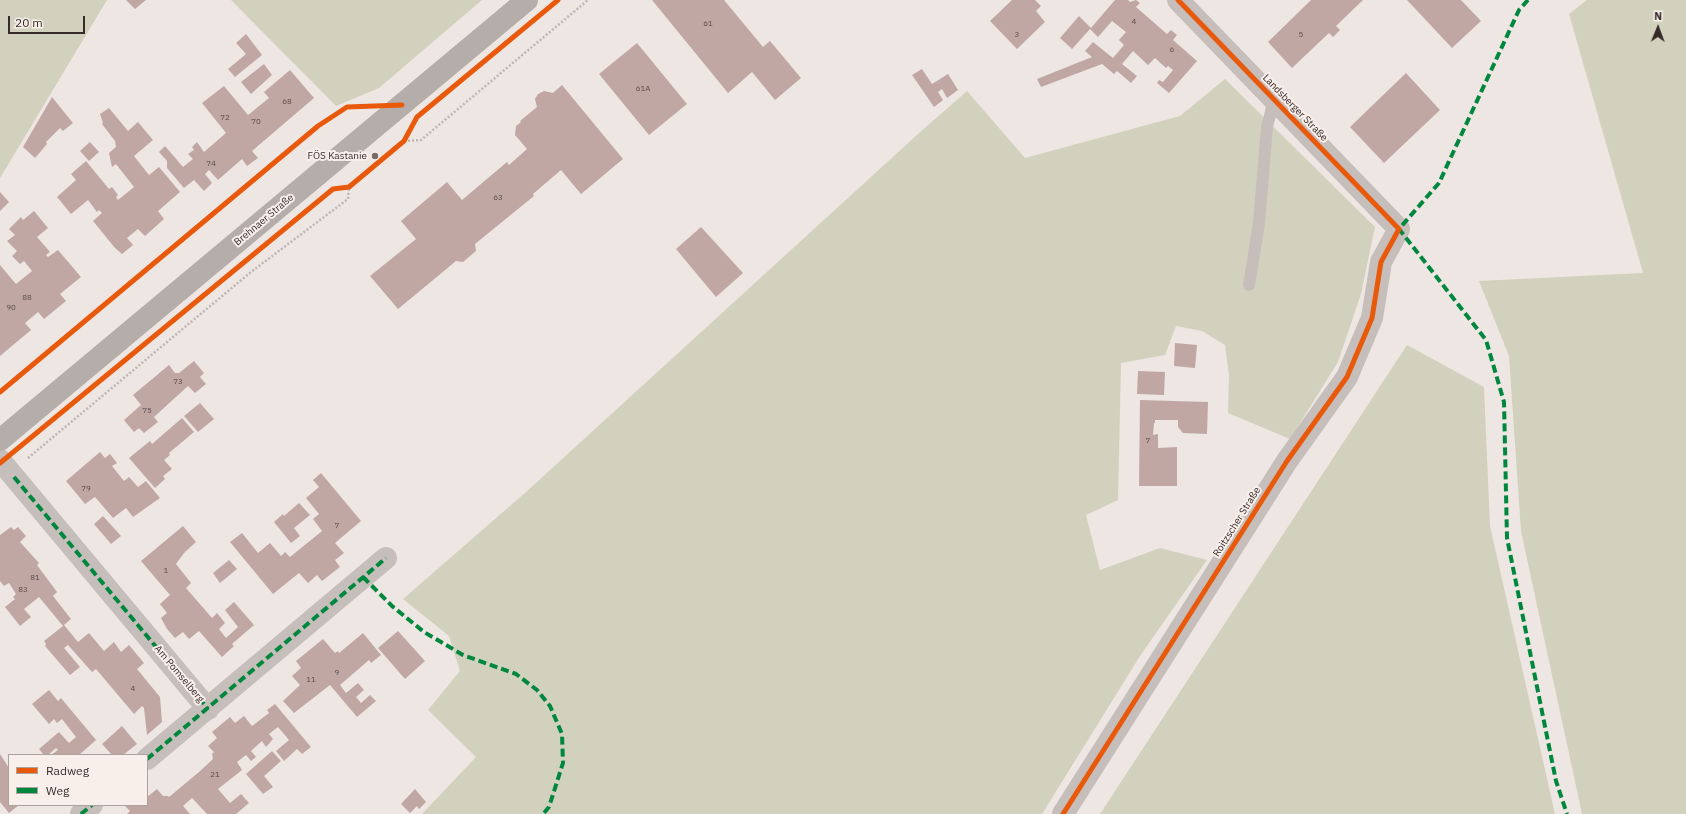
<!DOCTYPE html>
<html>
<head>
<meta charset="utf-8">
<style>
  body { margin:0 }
  #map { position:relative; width:1686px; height:814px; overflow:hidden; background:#eee6e2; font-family:"IBM Plex Sans",sans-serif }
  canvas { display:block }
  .legend { position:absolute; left:8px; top:754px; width:140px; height:52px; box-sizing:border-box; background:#f9efea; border:1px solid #aba19d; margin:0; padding:5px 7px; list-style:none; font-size:12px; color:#372b29 }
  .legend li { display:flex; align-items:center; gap:8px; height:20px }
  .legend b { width:20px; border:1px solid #aba19d }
  .north { position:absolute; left:1638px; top:8px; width:40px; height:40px; -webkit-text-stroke:3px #f9efea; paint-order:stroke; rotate:1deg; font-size:11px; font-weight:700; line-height:16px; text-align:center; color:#372b29 }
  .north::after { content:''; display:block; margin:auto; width:14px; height:18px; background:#372b29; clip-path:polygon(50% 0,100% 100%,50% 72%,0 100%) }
  .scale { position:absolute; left:8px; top:16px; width:77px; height:18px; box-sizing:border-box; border:2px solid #372b29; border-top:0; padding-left:5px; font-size:12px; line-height:14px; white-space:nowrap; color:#372b29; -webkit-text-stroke:3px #f9efea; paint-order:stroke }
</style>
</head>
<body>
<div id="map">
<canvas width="1686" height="814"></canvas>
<ul class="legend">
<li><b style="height:5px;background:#e8590c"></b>Radweg</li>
<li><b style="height:5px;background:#00873e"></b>Weg</li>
</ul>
<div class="north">N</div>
<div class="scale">20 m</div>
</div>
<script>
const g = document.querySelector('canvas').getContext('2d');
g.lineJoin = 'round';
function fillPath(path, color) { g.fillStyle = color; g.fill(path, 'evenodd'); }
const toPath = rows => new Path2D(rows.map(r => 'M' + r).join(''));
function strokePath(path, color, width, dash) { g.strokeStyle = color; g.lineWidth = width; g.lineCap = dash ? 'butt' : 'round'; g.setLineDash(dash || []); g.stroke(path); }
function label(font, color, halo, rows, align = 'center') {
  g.font = font + ' "IBM Plex Sans",sans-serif'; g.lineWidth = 4; g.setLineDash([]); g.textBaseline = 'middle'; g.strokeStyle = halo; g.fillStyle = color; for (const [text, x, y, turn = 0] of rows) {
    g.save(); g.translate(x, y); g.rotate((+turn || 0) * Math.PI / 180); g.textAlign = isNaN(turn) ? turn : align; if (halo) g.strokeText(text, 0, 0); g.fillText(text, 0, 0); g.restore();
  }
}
fillPath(toPath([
  [0,0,107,0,0,178],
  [231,0,482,0,379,88,336,106],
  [1587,0,1686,0,1686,814,1582,814,1521,531,1509,356,1479,281,1643,273,1569,14],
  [1225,79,1375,227,1361,294,1338,362,1290,439,1228,413,1229,375,1225,345,1202,331,1176,326,1165,355,1121,363,1118,500,1086,515,1100,570,1160,548,1207,560,1140,656,1042,814,422,814,476,757,428,710,460,671,449,636,403,599,526,492,918,134,967,91,1025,158,1180,116],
  [1407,345,1484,387,1490,526,1555,814,1100,814]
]), '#d2d1bd');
fillPath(toPath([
  [126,0,146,0,135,9],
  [652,0,724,0,763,47,770,41,801,78,775,100,752,72,728,93],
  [1012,0,1035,0,1041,6,1036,11,1045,22,1017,49,990,21],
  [1115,0,1128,0,1130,2,1136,0,1140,3,1136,7,1167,34,1171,30,1177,35,1173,40,1197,61,1169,93,1157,83,1159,80,1163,82,1173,70,1168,66,1166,68,1155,58,1148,65,1133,51,1122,64,1137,76,1131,83,1117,71,1114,74,1102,64,1041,87,1037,79,1092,57,1085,51,1093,42,1113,58,1124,45,1119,40,1126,32,1112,21,1098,37,1090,29,1072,49,1060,38,1079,16,1091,28],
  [1311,0,1363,0,1336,26,1340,30,1333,37,1329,33,1292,68,1268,42],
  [1407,0,1461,0,1481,21,1452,48],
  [246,34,262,55,235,77,228,69,246,54,236,43],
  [637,43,687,104,649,135,599,74],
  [264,64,272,75,251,94,241,82],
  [922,69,932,84,948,74,958,90,947,98,942,89,938,92,943,100,934,107,912,75],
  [290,70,314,98,252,151,258,158,247,166,242,159,218,180,209,170,205,174,212,183,204,191,194,180,184,188,167,168,167,161,159,152,165,146,183,167,193,159,188,154,194,150,192,147,197,142,204,152,226,133,202,103,224,86,248,115,269,98,264,92],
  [1406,73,1440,110,1384,163,1350,127],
  [562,85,623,159,581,194,561,170,533,194,534,196,475,244,476,251,463,262,456,261,398,309,370,276,416,239,401,221,447,182,462,200,507,162,509,165,527,149,515,135,516,126,521,122,520,121,537,107,535,99,538,94,544,91,553,93],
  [52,97,73,123,63,131,60,128,46,142,47,144,35,158,23,147],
  [109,108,128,131,138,122,153,140,134,156,149,175,159,167,180,192,158,211,164,219,145,236,138,229,127,238,133,245,122,254,115,248,93,221,102,213,99,210,97,212,88,200,71,214,57,197,76,180,71,174,86,161,109,189,112,187,118,195,116,197,118,200,134,187,116,164,112,167,109,153,116,147,115,141,102,124,103,123,100,114],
  [90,142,99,152,89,161,80,151],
  [0,192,9,202,0,211],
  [34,211,48,228,37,237,50,252,46,255,48,257,58,250,81,277,60,294,66,301,44,319,38,312,31,318,25,323,31,330,0,356,0,265,16,284,32,271,24,261,20,264,12,256,17,251,7,241,15,235,9,229,21,217,23,220],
  [701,227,743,273,716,297,676,249],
  [1175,343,1197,345,1195,368,1174,366],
  [194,361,204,373,200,377,206,384,195,393,188,386,154,417,158,422,144,433,139,428,134,432,124,420,141,405,133,395,169,365,175,373,179,373],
  [1138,371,1165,372,1164,395,1137,394],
  [1140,400,1208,402,1207,434,1183,433,1178,427,1178,420,1155,420,1155,423,1154,423,1153,435,1158,434,1158,448,1177,447,1177,486,1139,486],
  [200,403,214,419,198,432,184,416],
  [182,418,194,432,169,453,170,455,164,460,172,469,163,476,165,479,155,488,129,458,150,441,152,444],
  [100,452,105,458,110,454,117,463,112,466,124,481,129,477,138,487,146,481,160,498,133,517,126,508,113,518,95,497,85,504,66,481],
  [321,473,361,521,335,543,344,553,335,560,340,567,322,581,317,575,308,583,299,573,273,594,230,542,242,533,258,553,270,543,281,556,285,552,290,557,322,531,313,519,319,514,306,498,319,487,313,480],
  [299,503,310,515,294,528,300,536,291,543,274,522,283,514,284,516],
  [103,516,121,536,111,544,94,524],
  [183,526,196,542,184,553,176,564,191,583,186,588,212,618,217,613,225,623,219,629,226,638,238,627,225,610,234,602,254,625,232,644,234,646,222,657,199,631,189,639,183,632,175,638,167,629,161,618,167,613,160,604,170,595,141,561],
  [11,527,14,530,18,527,26,536,20,542,39,563,37,565,57,592,53,596,71,619,64,625,78,642,89,633,104,651,114,642,121,652,129,645,144,663,137,669,160,697,162,722,147,735,144,708,142,706,134,714,96,669,92,672,68,645,64,648,80,667,70,675,45,646,46,644,44,641,63,626,39,597,24,609,31,617,20,626,5,607,15,599,13,597,16,594,9,583,4,586,0,581,0,535],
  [229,560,237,569,220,583,213,573],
  [398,631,425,661,405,679,378,648],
  [363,633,381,655,371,663,369,660,340,685,346,693,358,683,364,690,356,697,361,703,370,695,376,701,357,717,330,685,294,713,283,701,300,685,292,676,301,668,296,661,323,639,335,653,338,651,339,653],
  [49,690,58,701,61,698,96,740,79,755,51,755,58,750,56,748,48,755,44,755,39,749,59,732,69,743,76,737,62,719,57,723,54,719,49,724,32,704],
  [275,704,311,747,302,754,297,749,284,761,276,751,289,740,278,727,269,734,273,739,266,747,262,741,251,751,256,757,251,761,246,755,237,762,242,770,218,789,230,803,241,794,249,803,236,814,207,814,192,798,183,806,190,814,127,814,130,811,124,805,147,805,147,797,157,789,163,796,168,796,169,797,199,772,213,759,212,754,214,752,208,746,217,738,212,732,230,717,235,723,244,716,252,726,269,713,267,710],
  [122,726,137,744,123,755,112,755,102,744],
  [272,751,281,761,264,776,273,787,263,794,246,774],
  [0,754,9,768,9,805,19,805,9,813,0,802],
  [415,789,426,802,419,809,417,806,410,813,401,804]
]), '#c0a7a4');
strokePath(toPath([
  [404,141,421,140,588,0],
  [28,458,251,272,348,199,349,187]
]), '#bfb6b3', 2.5, [2, 2]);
strokePath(toPath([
  [1249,285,1259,223,1267,127,1274,100]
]), '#c6bebb', 12);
strokePath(toPath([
  [0,460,208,709],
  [147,759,386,558],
  [81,814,92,805],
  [1063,814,1287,461,1347,377,1372,318,1381,262,1399,229,1178,0]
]), '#c6bebb', 22);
strokePath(toPath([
  [0,440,527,0]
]), '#b5adaa', 22);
strokePath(toPath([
  [1528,0,1519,10,1439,183,1399,229,1486,340,1504,402,1507,538,1556,781,1567,814],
  [14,477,208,709],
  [363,577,392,606,424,632,463,655,516,674,537,690,550,706,562,734,563,763,549,807,543,814],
  [147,759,386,558],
  [81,814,92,805]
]), '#00873e', 4, [8, 4]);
strokePath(toPath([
  [0,392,318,126,347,107,402,105],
  [0,463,333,189,349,187,404,141,417,117,558,0],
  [1063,814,1287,461,1347,377,1372,318,1381,262,1399,229,1178,0]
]), '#e8590c', 5);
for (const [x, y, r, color] of [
  [375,156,4,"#776c6a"]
]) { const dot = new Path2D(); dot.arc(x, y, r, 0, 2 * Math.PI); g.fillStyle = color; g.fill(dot); strokePath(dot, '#f9efea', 1.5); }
label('8px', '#594a48', null, [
  ["4",1134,22],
  ["61",708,24],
  ["3",1017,35],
  ["5",1301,35],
  ["6",1172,50],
  ["61A",643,89],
  ["68",287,102],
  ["72",225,118],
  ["70",256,122],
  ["74",211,164],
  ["63",498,198],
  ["88",27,298],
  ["90",11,308],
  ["73",178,382],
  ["75",147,411],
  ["7",1148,441],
  ["79",86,489],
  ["7",337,526],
  ["1",166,571],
  ["81",35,578],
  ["83",23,590],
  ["9",337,673],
  ["11",311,680],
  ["4",133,689],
  ["21",215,775]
]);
label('10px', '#372b29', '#f9efea', [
  ["Landsberger Straße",1295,108,46],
  ["Brehnaer Straße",264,220,-40],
  ["Roitzscher Straße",1237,522,-58],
  ["Am Pomselberg",179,674,50]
]);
label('10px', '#372b29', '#f9efea', [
  ["FÖS Kastanie",367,156]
], 'right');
</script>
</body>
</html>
